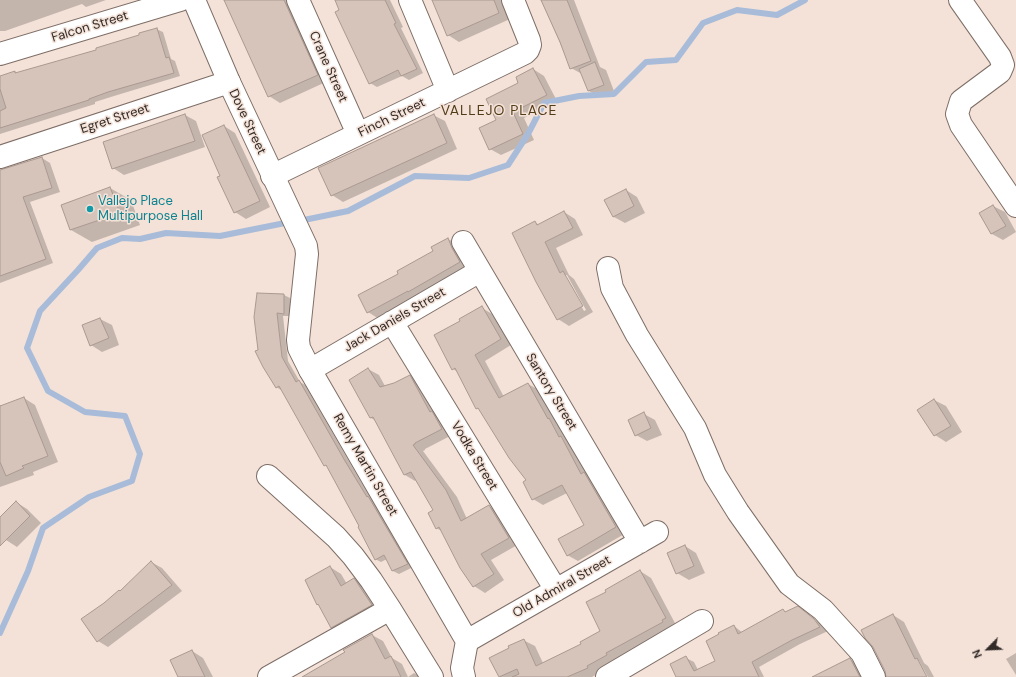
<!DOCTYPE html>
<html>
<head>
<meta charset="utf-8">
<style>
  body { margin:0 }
  #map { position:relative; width:1016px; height:677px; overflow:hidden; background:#f4e2d8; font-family:"DM Sans",sans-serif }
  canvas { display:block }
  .north { position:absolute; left:968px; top:629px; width:40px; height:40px; -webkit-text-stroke:3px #f4e2d8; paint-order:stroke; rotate:246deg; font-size:11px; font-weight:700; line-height:16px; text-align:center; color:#322b28 }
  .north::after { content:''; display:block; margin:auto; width:14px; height:18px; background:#322b28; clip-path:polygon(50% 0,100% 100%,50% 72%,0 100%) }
</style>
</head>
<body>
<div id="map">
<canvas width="1016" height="677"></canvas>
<div class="north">N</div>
</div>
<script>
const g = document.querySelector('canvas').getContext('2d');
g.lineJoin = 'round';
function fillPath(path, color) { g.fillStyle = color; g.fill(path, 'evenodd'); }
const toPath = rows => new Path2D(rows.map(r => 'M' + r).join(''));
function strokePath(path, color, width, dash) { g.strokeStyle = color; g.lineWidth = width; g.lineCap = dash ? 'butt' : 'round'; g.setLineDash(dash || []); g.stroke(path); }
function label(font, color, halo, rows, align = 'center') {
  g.font = font + ' "DM Sans",sans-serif'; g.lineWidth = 3; g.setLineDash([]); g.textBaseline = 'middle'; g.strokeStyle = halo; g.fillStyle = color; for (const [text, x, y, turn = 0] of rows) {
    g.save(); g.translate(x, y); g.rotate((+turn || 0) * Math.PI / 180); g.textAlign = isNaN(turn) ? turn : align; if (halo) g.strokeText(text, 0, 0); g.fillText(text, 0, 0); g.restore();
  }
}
fillPath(toPath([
  [0,0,106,0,86,7,82,4,5,31,0,31],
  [225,0,292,0,328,81,280,103,269,96],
  [336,0,390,0,403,27,401,28,423,73,409,80,402,76,377,87,370,83],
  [433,0,501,0,510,19,459,42,448,35],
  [541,0,574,0,600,67,606,70,614,91,600,97,589,91,582,74,571,68],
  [156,29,163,32,171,59,175,61,180,76,114,96,95,102,95,104,0,134,0,77,15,72,17,73,97,50,140,36],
  [533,69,544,76,557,101,524,118,534,140,501,155,490,149,520,83],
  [185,115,196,121,205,147,124,175,113,168],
  [433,115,445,121,457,149,343,202,332,195],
  [224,126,235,133,270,207,246,219,235,212,221,176],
  [42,158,50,163,60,192,30,202,53,263,0,283,0,172],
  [110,188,131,200,140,225,92,242,71,230,62,205],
  [626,190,637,197,645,213,625,223,614,217,605,201],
  [993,206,1005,212,1016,232,1003,240,992,234,981,213],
  [564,212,575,219,583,235,556,248,569,275,574,279,593,312,569,326,558,319,537,281,535,222,539,225],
  [564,275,567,275,586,310,584,311],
  [448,239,459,245,471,268,379,319,368,312,400,274,434,251],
  [284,295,290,298,290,316,283,316,288,361,300,382,305,385,351,465,371,499,374,501,413,567,399,574,393,571,387,559,381,562,375,559,361,526,328,467,325,465,283,391,276,387,259,350],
  [482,308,492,314,511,345,485,361,504,397,528,384,539,390,557,424,560,425,571,444,588,476,595,480,626,533,578,561,567,555,586,525,567,493,543,505,533,499,528,480,480,410,477,408,458,372,453,369,462,321],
  [100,319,112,325,119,345,102,352,91,345],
  [368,369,379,375,385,386,394,384,410,376,420,382,452,435,425,449,425,450,423,451,457,497,467,519,489,506,500,512,519,544,491,560,504,580,485,593,474,586,461,567,442,531,436,528,435,510,416,480,415,481,405,475,376,421,371,418],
  [24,398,35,405,58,462,33,472,34,475,0,487,0,405,3,406],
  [934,400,946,406,962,432,946,442,935,435],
  [644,414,655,420,662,435,647,441,636,435],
  [16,502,27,509,41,523,17,547,6,540,0,535,0,519],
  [685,546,696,553,705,573,689,580,677,573],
  [151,562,162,568,182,591,108,647,98,641,82,619,121,592],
  [330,567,341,574,347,584,354,579,365,586,383,611,343,633,332,627,320,605,318,604,306,581],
  [640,571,651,578,676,625,592,677,500,677,491,658,511,649,523,640,535,646,543,663,582,644,601,631,608,593],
  [798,608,822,625,828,631,800,644,759,667,764,677,677,677,686,658,694,662,698,670,716,661,734,626,743,633,783,610,787,613],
  [893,615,904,622,924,663,928,666,934,677,928,677,919,661,917,661,926,677,894,677],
  [372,635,383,641,392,658,402,664,408,677,414,673,421,677,309,677],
  [192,651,203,658,213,677,180,677],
  [1016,653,1016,675,1006,659],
  [850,659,861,666,867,677,816,677]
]), '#0003');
strokePath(toPath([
  [299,221,348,211,415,176,469,178,508,165,528,134,544,103,579,96,614,94,646,62,676,60,703,23,737,10,777,15,805,0],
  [0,633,28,571,43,528,89,497,132,481,140,454,125,416,85,412,48,391,27,348,40,311,78,270,97,248,122,238,140,239,166,233,220,236,290,222]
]), '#a8bcd9', 6);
const building = toPath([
  [224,0,284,0,318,75,268,97,224,0],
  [335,0,385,0,396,23,394,24,417,69,401,76,398,70,369,84,335,12,339,10,335,0],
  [432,0,494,0,499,13,447,36,432,0],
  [541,0,567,0,591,61,570,69,560,42,541,0],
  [157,28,166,58,169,57,174,73,108,92,89,99,89,100,0,128,0,111,6,108,0,89,0,76,15,71,15,73,96,50,96,48,139,35,139,33,157,28],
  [595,62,604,85,588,91,579,69,595,62],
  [533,68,547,95,513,112,523,134,489,150,479,128,496,120,486,99,518,83,516,77,533,68],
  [185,114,195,141,112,169,103,142,185,114],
  [434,114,447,143,331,196,318,168,434,114],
  [224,125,260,201,234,213,217,177,220,176,202,135,224,125],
  [42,157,52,188,23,197,46,259,0,276,0,170,42,157],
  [110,187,120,213,70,230,61,205,110,187],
  [626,189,634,206,613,217,604,200,626,189],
  [993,205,1006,226,991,234,979,213,993,205],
  [564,211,573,228,545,242,560,273,563,271,583,306,557,320,536,282,512,233,535,221,537,225,564,211],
  [448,238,452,248,460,262,408,292,408,291,367,313,358,295,398,274,397,271,433,251,431,247,448,238],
  [257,293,284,294,284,314,277,313,282,357,296,382,299,380,345,461,367,497,368,496,408,564,392,571,384,555,375,560,358,527,359,526,326,465,324,466,279,386,276,388,263,367,255,351,258,350,254,317,257,293],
  [482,306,501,339,475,355,499,398,528,383,548,419,549,418,559,437,561,436,581,474,584,472,616,527,567,556,558,539,584,525,562,485,532,500,523,482,526,480,509,458,478,408,476,409,455,368,452,370,434,335,460,321,459,319,482,306],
  [100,318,109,338,90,346,82,325,100,318],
  [368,368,380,387,394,383,410,375,430,412,432,411,442,429,415,443,415,444,413,445,446,490,461,521,489,505,509,538,481,554,494,574,473,587,460,568,439,527,436,529,428,513,433,510,411,472,404,475,373,417,370,418,349,380,368,368],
  [24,397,48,456,22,466,24,468,6,476,0,462,0,406,24,397],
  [934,399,951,426,934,436,917,410,934,399],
  [644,412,651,428,635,436,628,420,644,412],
  [16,501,30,516,0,546,0,517,16,501],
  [685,545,694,566,676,574,667,553,685,545],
  [151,561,172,585,97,642,81,619,104,603,119,590,120,591,151,561],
  [330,566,341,586,354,578,372,605,331,628,318,604,317,605,305,580,330,566],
  [640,570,666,618,662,620,663,622,606,653,607,655,587,666,588,668,567,677,512,677,519,674,517,669,499,677,489,658,509,648,508,646,524,639,536,666,581,644,580,642,600,631,586,602,606,592,605,590,640,570],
  [798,606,814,619,820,627,792,640,752,662,759,677,676,677,670,664,686,656,694,671,715,661,706,641,719,634,718,633,734,625,738,634,783,609,785,612,798,606],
  [893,614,915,659,917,658,927,677,886,677,885,671,873,647,865,638,861,630,893,614],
  [372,634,385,659,391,656,401,677,302,677,345,652,343,650,372,634],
  [192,650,205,677,178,677,170,660,192,650],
  [850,658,860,677,812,677,850,658]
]);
fillPath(building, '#d6c4bb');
strokePath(building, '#aa9990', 1);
const minor = toPath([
  [298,0,358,134],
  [410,0,448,91],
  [960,0,1000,57,1003,65,1000,72,961,101,957,114,961,125,1016,206],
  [0,54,180,0],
  [0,157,229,82],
  [272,176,525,53,528,50,530,45,529,40,513,0],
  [463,242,640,542],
  [608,268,612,288,637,335,695,428,715,475,738,512,789,584,823,610,862,653,874,677],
  [392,322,556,590],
  [310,370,480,271],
  [268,476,336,537,353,556,371,580,390,609,432,677],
  [467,641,657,532],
  [269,677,390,609],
  [607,677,702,621]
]);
const tertiary = toPath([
  [194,0,229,82,306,246,307,254,298,340,299,348,310,370,467,641,462,668,464,677]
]);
strokePath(minor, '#7e6e66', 24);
strokePath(tertiary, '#7e6e66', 24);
strokePath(minor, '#fff', 22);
strokePath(tertiary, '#fff', 22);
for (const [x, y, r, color] of [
  [90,209,4,"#0f9aa8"]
]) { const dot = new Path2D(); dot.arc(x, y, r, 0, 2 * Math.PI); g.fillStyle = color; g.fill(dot); strokePath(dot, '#f4e2d8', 1.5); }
label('13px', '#322b28', '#f4e2d8', [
  ["Falcon Street",90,27,-17],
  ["Crane Street",328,67,66],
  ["Finch Street",392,118,-26],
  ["Egret Street",115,119,-18],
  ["Dove Street",247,122,65],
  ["Jack Daniels Street",395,320,-30],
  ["Santory Street",551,392,59],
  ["Vodka Street",474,456,59],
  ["Remy Martin Street",365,465,60],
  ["Old Admiral Street",562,587,-30]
]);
label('13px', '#0d838f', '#f4e2d8', [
  ["Vallejo Place",98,202],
  ["Multipurpose Hall",98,217]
], 'left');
g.letterSpacing = '1px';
label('14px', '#523c18', '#f4e2d8', [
  ["VALLEJO PLACE",499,111]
]);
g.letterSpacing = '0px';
</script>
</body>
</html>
